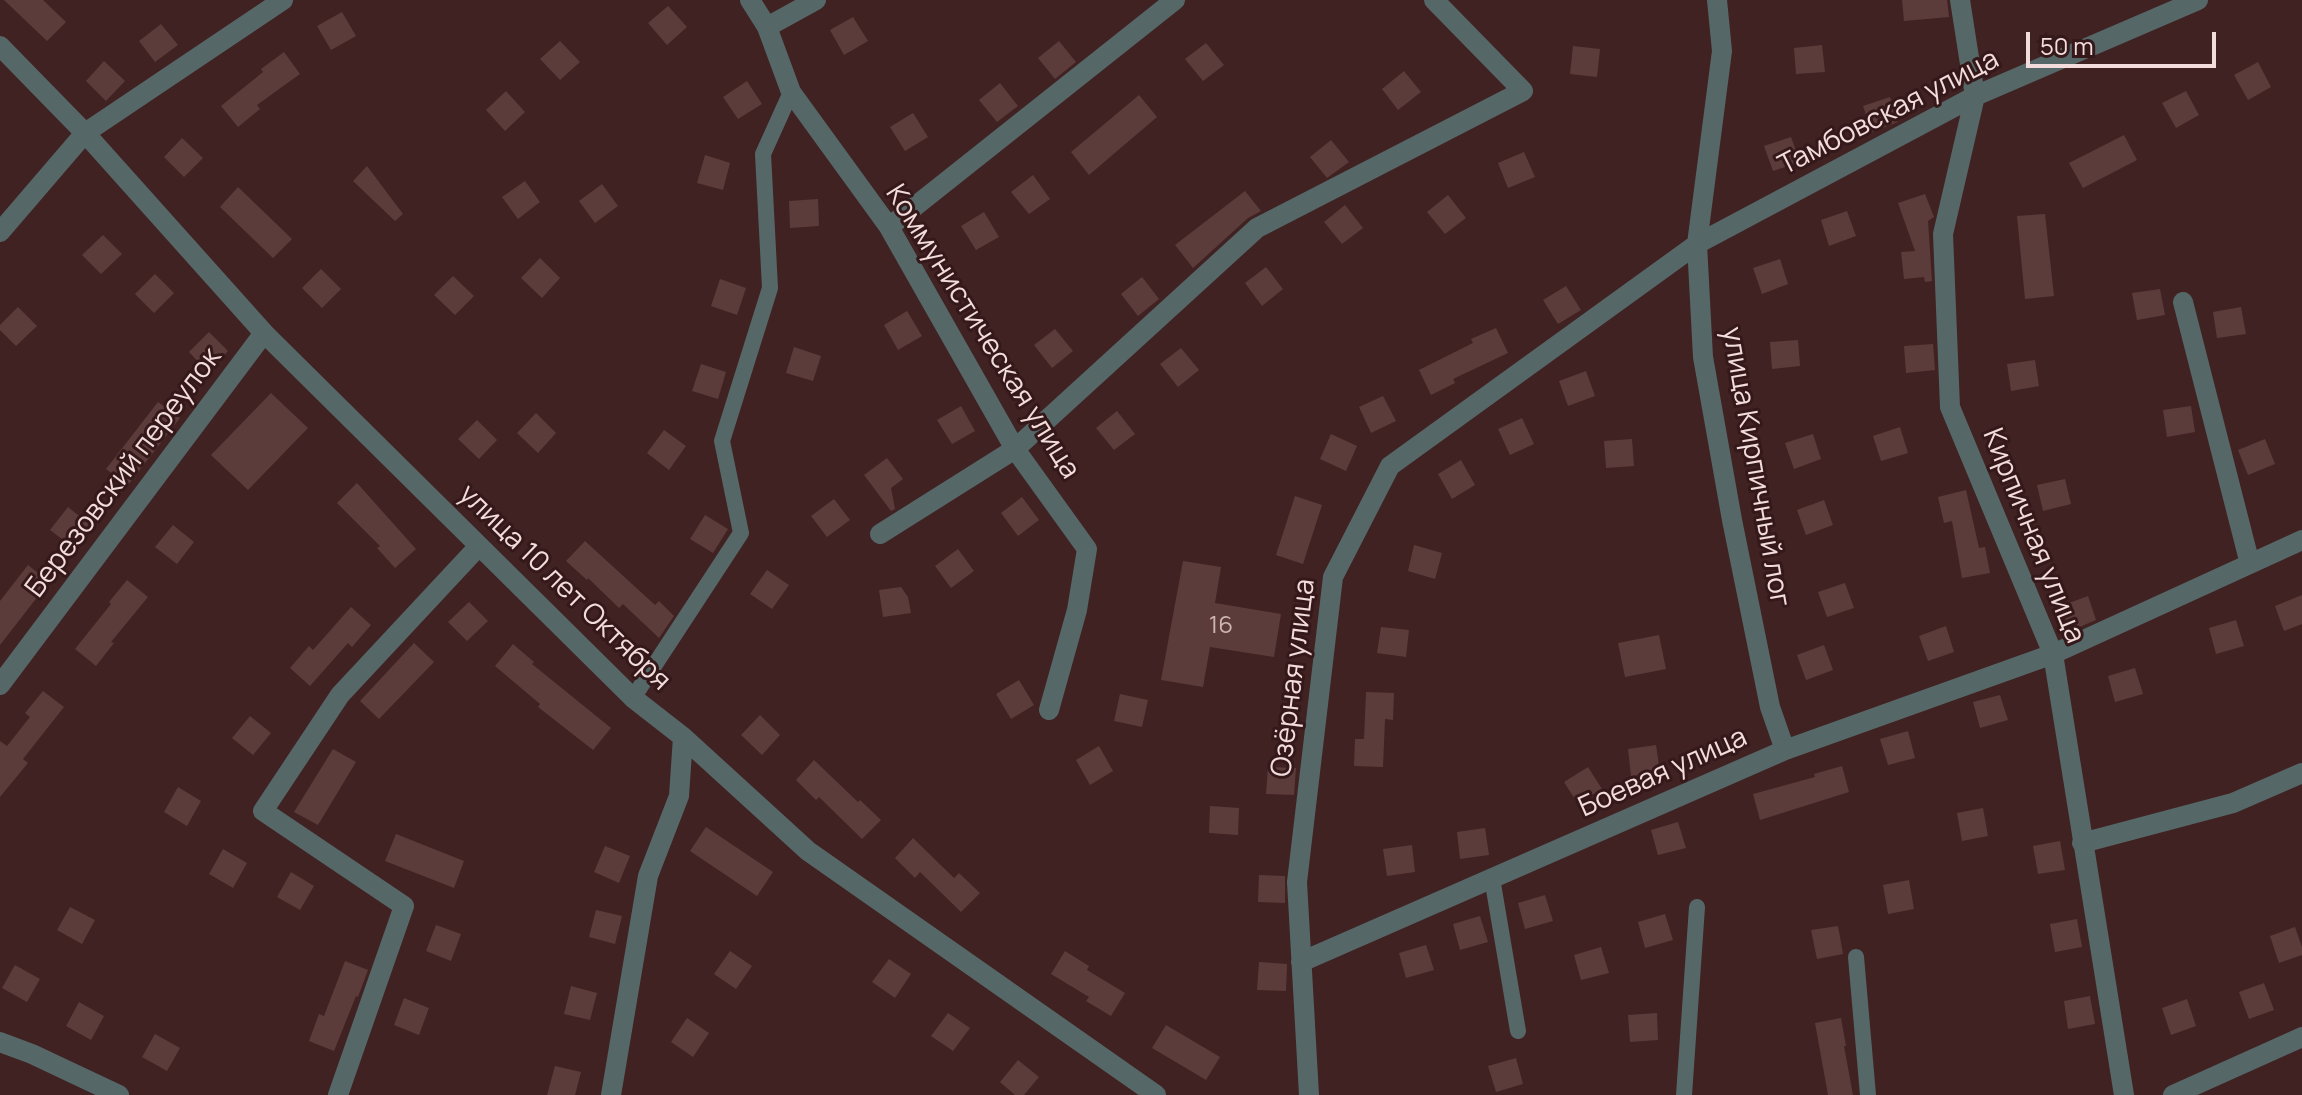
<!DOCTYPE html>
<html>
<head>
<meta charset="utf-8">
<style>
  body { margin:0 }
  #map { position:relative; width:2302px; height:1095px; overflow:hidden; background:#402222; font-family:Manrope,sans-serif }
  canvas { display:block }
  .scale { position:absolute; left:2026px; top:32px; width:190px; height:36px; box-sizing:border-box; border:4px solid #f2dddc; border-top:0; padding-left:10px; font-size:24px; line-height:28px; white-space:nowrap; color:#f2dddc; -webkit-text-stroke:6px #351819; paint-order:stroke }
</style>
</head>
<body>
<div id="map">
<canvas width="2302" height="1095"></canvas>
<div class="scale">50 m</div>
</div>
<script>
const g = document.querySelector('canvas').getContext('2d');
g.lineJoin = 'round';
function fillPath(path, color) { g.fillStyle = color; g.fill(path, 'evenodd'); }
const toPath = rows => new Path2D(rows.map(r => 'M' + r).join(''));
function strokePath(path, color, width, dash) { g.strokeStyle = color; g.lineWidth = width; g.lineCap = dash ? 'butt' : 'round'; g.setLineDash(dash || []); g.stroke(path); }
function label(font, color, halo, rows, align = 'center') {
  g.font = font + ' Manrope,sans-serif'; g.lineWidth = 6; g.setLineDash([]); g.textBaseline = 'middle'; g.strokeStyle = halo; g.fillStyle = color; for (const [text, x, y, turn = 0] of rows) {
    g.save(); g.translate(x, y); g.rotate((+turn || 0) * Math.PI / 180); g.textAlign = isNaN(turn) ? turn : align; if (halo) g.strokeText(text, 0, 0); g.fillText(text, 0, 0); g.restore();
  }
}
fillPath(toPath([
  [4,0,43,0,66,22,47,41],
  [1902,0,1947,0,1949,17,1904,21],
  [668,6,687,27,667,45,648,23],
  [342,12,356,36,331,50,317,26],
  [853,17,868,41,844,55,830,30],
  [161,24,178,45,155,62,139,41],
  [560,41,580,62,560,80,540,59],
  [1059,41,1076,62,1055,79,1038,58],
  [1206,43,1224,65,1203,81,1185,59],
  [1822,45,1825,72,1796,74,1794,48],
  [1573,46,1600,49,1597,77,1570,74],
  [284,52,300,74,257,105,260,109,238,127,221,106,263,72,261,69],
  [104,61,125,81,106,101,86,81],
  [2258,62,2271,87,2248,100,2234,75],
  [1404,71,1421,92,1398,110,1382,89],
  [747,81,762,104,738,119,723,97],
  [1000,83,1018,106,997,122,979,100],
  [506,91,525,112,505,131,486,110],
  [2186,91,2199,115,2176,128,2162,103],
  [1139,95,1157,117,1089,175,1071,152],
  [1890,97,1898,122,1872,132,1863,106],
  [913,113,928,137,905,151,890,127],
  [2124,135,2137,160,2083,188,2069,163],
  [1791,137,1800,162,1773,171,1764,146],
  [182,138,203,158,184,177,164,157],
  [1331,140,1349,162,1327,178,1310,157],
  [1524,152,1535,177,1508,188,1498,163],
  [705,155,730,163,723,190,697,183],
  [367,166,403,214,395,221,353,181],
  [1033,175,1050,199,1029,214,1011,192],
  [525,181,540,202,518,219,502,197],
  [602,184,618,206,595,223,579,201],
  [238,187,292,239,273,258,220,207],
  [1245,191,1261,211,1248,218,1193,268,1175,245],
  [1925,194,1934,217,1928,221,1932,281,1925,282,1924,277,1904,279,1901,252,1915,251,1898,203],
  [1448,195,1466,218,1445,234,1427,212],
  [818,199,819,226,790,228,789,201],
  [1345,205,1363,228,1342,244,1324,222],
  [1847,211,1856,236,1829,246,1821,220],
  [984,212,999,237,976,250,961,226],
  [2045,214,2054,296,2025,299,2017,216],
  [103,235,122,254,101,274,82,255],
  [540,258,560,278,542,298,521,278],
  [1780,259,1788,284,1762,294,1753,268],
  [1266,267,1283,289,1262,306,1245,283],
  [321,269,341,289,322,308,302,288],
  [155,274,174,293,154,313,135,294],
  [453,276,474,296,455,315,434,295],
  [1142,277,1159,299,1138,316,1121,294],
  [720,279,746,288,737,315,711,306],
  [1566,286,1581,310,1558,324,1543,300],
  [2160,289,2165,315,2137,320,2132,293],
  [18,307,37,326,16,346,0,330,0,325],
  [2241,307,2246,334,2217,338,2213,312],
  [907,311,922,336,898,350,884,325],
  [1496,328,1508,353,1453,379,1455,383,1431,395,1419,370,1473,343,1471,339],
  [1055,329,1073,351,1052,368,1034,345],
  [209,332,228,351,208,372,189,352],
  [1798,340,1800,366,1772,369,1770,342],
  [1933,344,1935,370,1906,373,1904,346],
  [794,347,821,356,813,381,786,373],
  [1181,348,1199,370,1178,387,1160,364],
  [2035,360,2039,386,2011,391,2007,364],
  [701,364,726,372,718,399,692,391],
  [1586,371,1595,396,1568,406,1559,381],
  [271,393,308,428,248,490,211,455],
  [1383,396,1396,421,1371,433,1359,407],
  [158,402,180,418,128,485,106,469],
  [961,406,975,431,952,444,937,420],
  [2191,406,2195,432,2167,437,2163,410],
  [1117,411,1135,434,1114,450,1096,428],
  [536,413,556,433,538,453,517,433],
  [1522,418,1534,444,1510,455,1498,429],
  [477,420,497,440,479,459,458,439],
  [1900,427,1908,453,1881,461,1873,436],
  [664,430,686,446,669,470,647,453],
  [1331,434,1357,446,1346,471,1320,459],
  [1813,434,1821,459,1794,469,1785,443],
  [1632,439,1634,466,1606,468,1604,441],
  [2265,439,2275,464,2248,475,2238,450],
  [887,458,903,479,891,488,895,509,891,511,864,475],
  [1461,460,1475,485,1452,499,1438,474],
  [2065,479,2071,504,2043,511,2037,485],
  [357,483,416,549,395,568,377,548,380,546,337,503],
  [1966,490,1979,548,1985,547,1990,573,1962,578,1952,521,1944,523,1938,497],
  [1295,496,1322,505,1303,564,1276,555],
  [1022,497,1039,520,1018,536,1001,513],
  [834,499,850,520,827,537,811,516],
  [1824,500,1833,525,1806,535,1797,510],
  [68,507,89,524,71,546,50,530],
  [705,515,728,529,713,553,690,539],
  [173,525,194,542,177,564,155,547],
  [585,541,655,605,659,601,674,616,659,638,623,604,619,608,588,578,587,580,566,561],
  [1414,545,1442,553,1435,579,1408,571],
  [958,549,974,571,951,588,935,566],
  [1183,561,1221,567,1215,603,1281,614,1274,657,1210,647,1203,687,1161,680],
  [28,565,49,582,0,645,0,601],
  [767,570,789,585,772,609,750,594],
  [127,580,148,597,111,642,114,643,96,666,75,649,111,604,109,602],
  [1845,583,1854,608,1827,617,1818,592],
  [901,587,908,597,911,613,883,617,879,590],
  [2302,595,2302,624,2284,631,2275,606],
  [2088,596,2096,620,2070,631,2061,606],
  [469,602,488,621,467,641,448,622],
  [351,607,371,625,352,647,348,643,310,686,290,668,309,646,313,650],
  [2236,620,2244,646,2216,654,2209,628],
  [1946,626,1954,652,1928,661,1919,636],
  [1381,627,1409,630,1406,657,1377,653],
  [1659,635,1666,669,1625,677,1618,643],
  [414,643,434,662,379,719,360,701],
  [513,644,534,662,532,664,611,728,593,750,538,707,540,704,495,666],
  [1824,645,1833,670,1806,680,1797,655],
  [2135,668,2143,694,2115,702,2108,676],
  [1019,680,1034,705,1011,719,996,694],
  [43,691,64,707,23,759,28,763,0,797,0,741,7,746,30,717,25,713],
  [1366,692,1394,693,1393,720,1385,719,1383,767,1354,766,1355,739,1364,739],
  [1120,694,1148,700,1142,727,1114,721],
  [2000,695,2008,720,1980,728,1973,702],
  [760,715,780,735,762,755,741,735],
  [250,716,271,733,253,755,232,738],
  [1908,731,1915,758,1888,765,1880,739],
  [1656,745,1660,772,1631,776,1628,749],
  [1099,746,1113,771,1090,785,1076,760],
  [333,749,356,762,318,825,294,812],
  [814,760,858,802,860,800,881,820,862,839,819,797,816,800,796,780],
  [1842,766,1849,792,1760,820,1753,794,1815,777,1814,774],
  [1268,767,1296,768,1294,795,1266,794],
  [1588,767,1602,789,1578,804,1564,782],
  [178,787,201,801,187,826,164,812],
  [1210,806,1239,808,1238,835,1209,833],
  [1983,808,1988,836,1962,841,1957,813],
  [1678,822,1686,848,1658,855,1651,830],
  [706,827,773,872,757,896,690,851],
  [1485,828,1489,855,1460,859,1457,832],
  [396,834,464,861,454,888,385,861],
  [913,838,954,878,959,873,980,893,961,912,920,872,915,878,895,858],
  [2060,841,2065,870,2038,874,2033,846],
  [1412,845,1415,872,1387,876,1383,849],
  [605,846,630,856,619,883,594,872],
  [223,849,247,863,233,888,209,874],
  [291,872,314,886,300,910,277,897],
  [1259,875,1285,876,1285,903,1258,902],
  [1909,880,1914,909,1888,914,1883,885],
  [1545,895,1553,921,1525,929,1518,903],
  [70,907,95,920,82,944,57,930],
  [596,910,622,916,615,944,589,937],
  [1665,914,1673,940,1645,948,1638,922],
  [1480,916,1488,942,1460,950,1453,924],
  [2077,919,2082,947,2055,952,2050,924],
  [436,925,461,934,451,961,426,951],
  [1838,926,1843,954,1817,959,1811,930],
  [2295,927,2302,947,2302,955,2279,963,2270,936],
  [1426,945,1434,970,1406,978,1399,953],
  [1601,947,1609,973,1581,980,1574,955],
  [730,951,752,966,736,989,714,974],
  [1065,951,1089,966,1087,970,1125,993,1111,1016,1086,1001,1089,997,1051,974],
  [889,959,911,974,895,998,872,982],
  [345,961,368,970,358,997,356,996,334,1051,309,1041,319,1014,324,1016],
  [1259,962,1287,964,1286,991,1257,990],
  [15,965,40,979,27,1002,2,988],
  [2264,983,2274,1010,2249,1019,2239,992],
  [571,986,597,993,590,1020,564,1014],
  [2090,996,2095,1024,2068,1029,2064,1001],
  [404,998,429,1008,419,1035,394,1025],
  [2187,999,2196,1026,2171,1035,2162,1008],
  [79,1002,104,1016,91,1040,66,1026],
  [948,1013,970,1028,953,1051,931,1036],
  [1657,1013,1658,1040,1630,1042,1628,1015],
  [687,1018,709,1033,693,1057,671,1042],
  [1841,1018,1846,1046,1844,1046,1853,1095,1828,1095,1815,1023],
  [1166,1025,1220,1057,1206,1080,1152,1048],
  [155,1034,180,1048,167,1071,142,1057],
  [1516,1058,1523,1084,1496,1092,1488,1066],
  [1018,1060,1039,1077,1024,1095,1015,1095,1000,1082],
  [555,1066,581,1072,575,1095,547,1095]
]), '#5c3c3b');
strokePath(toPath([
  [633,698,741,533,722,441,770,288,763,154,791,92],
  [1492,878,1518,1031],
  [1856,957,1868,1095],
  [1684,1095,1697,907]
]), '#566768', 16);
strokePath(toPath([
  [750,0,767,27,791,92,889,227,1015,449,1087,549,1077,610,1049,710],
  [1717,0,1722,51,1697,244,1703,357,1732,520,1770,707,1785,750],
  [1960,0,1975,96,1943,234,1950,407,2053,654,2124,1095],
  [767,27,816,0],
  [0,46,85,133,264,333,633,698,683,737,808,851,1156,1095],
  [889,227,1175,0],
  [0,232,85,133,283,0],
  [2183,302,2250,564],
  [880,534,1015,449,1257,228,1523,91,1434,0],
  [0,685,264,333],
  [2082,843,2233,803,2302,773],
  [1301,962,1785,750,2053,654,2302,540],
  [0,1042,32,1054,119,1095],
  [338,1095,404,906,263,811,340,695,479,546],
  [611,1095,648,876,679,796,683,737],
  [1309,1095,1297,882,1333,577,1390,466,1697,244,1975,96,2198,0],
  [2173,1095,2302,1037]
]), '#566768', 20);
label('24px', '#ccb5b4', null, [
  ["16",1221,626]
]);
label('28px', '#f2dddc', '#351819', [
  ["Тамбовская улица",1889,113,-27],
  ["Коммунистическая улица",982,332,58],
  ["улица Кирпичный лог",1755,467,80],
  ["Березовский переулок",124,473,-53],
  ["Кирпичная улица",2033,536,68],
  ["улица 10 лет Октября",564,588,44],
  ["Озёрная улица",1294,678,-83],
  ["Боевая улица",1663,773,-24]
]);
</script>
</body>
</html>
